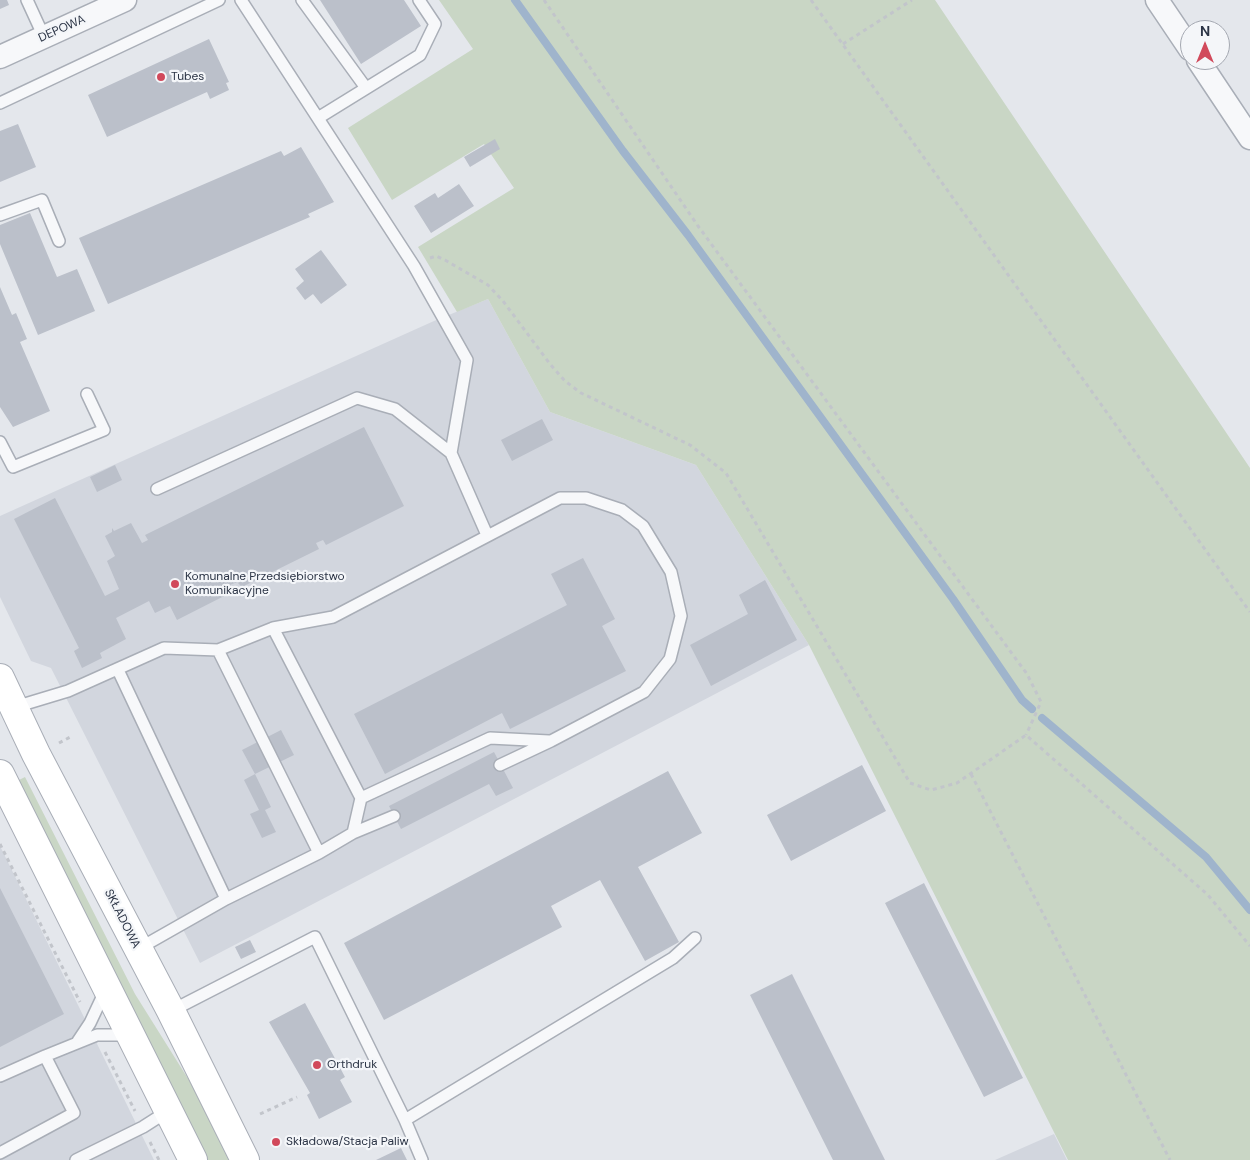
<!DOCTYPE html>
<html>
<head>
<meta charset="utf-8">
<style>
  body { margin:0 }
  #map { position:relative; width:1250px; height:1160px; overflow:hidden; background:#e4e7ec; font-family:"DM Sans",sans-serif }
  canvas { display:block }
  .north { position:absolute; left:1180px; top:20px; width:50px; height:50px; box-sizing:border-box; background:#f4f6f9; border:1px solid #a4a8b1; border-radius:50%; rotate:0deg; font-size:14px; font-weight:700; line-height:20px; text-align:center; color:#2b3445 }
  .north::after { content:''; display:block; margin:auto; width:18px; height:22px; background:#d1495b; clip-path:polygon(50% 0,100% 100%,50% 72%,0 100%) }
</style>
</head>
<body>
<div id="map">
<canvas width="1250" height="1160"></canvas>
<div class="north">N</div>
</div>
<script>
const g = document.querySelector('canvas').getContext('2d');
g.lineJoin = 'round';
function fillPath(path, color) { g.fillStyle = color; g.fill(path, 'evenodd'); }
const toPath = rows => new Path2D(rows.map(r => 'M' + r).join(''));
function strokePath(path, color, width, dash) { g.strokeStyle = color; g.lineWidth = width; g.lineCap = dash ? 'butt' : 'round'; g.setLineDash(dash || []); g.stroke(path); }
function label(font, color, halo, rows, align = 'center') {
  g.font = font + ' "DM Sans",sans-serif'; g.lineWidth = 4.5; g.setLineDash([]); g.textBaseline = 'middle'; g.strokeStyle = halo; g.fillStyle = color; for (const [text, x, y, turn = 0] of rows) {
    g.save(); g.translate(x, y); g.rotate((+turn || 0) * Math.PI / 180); g.textAlign = isNaN(turn) ? turn : align; if (halo) g.strokeText(text, 0, 0); g.fillText(text, 0, 0); g.restore();
  }
}
fillPath(toPath([
  [488,299,550,412,696,465,809,645,200,963,51,668,31,661,0,597,0,516,434,321],
  [0,846,154,1160,0,1160],
  [1054,1134,1067,1160,995,1160]
]), '#d2d6de');
fillPath(toPath([
  [439,0,935,0,1250,468,1250,1160,1068,1160,809,645,696,465,550,412,488,299,457,312,418,247,514,188,484,144,392,200,348,128,473,49],
  [25,777,135,994,202,1101,232,1160,207,1160,17,781]
]), '#c9d6c5');
strokePath(toPath([
  [515,0,623,151,688,235,953,599,1022,700,1032,709],
  [1042,718,1206,857,1250,910]
]), '#9fb4cc', 8);
fillPath(toPath([
  [0,0,7,0,9,5,0,9],
  [320,0,404,0,421,26,361,64],
  [209,39,229,82,226,83,229,90,210,99,207,92,107,137,88,95],
  [18,124,36,167,0,182,0,131],
  [495,139,500,149,470,167,464,157],
  [301,147,334,202,308,214,310,217,108,304,79,238,281,151,284,156],
  [459,184,474,206,431,233,414,206,435,193,438,198],
  [30,213,57,277,77,269,95,311,38,335,0,244,0,225],
  [321,250,347,285,321,304,313,294,305,300,296,288,304,281,295,269],
  [0,287,12,315,16,313,27,339,20,342,50,411,13,427,0,407],
  [542,419,553,440,512,461,501,440],
  [364,427,404,506,326,545,323,540,316,543,319,549,242,587,237,582,230,585,234,591,177,620,170,606,155,613,149,601,116,618,126,639,100,653,102,658,82,668,74,651,79,648,14,519,55,498,105,596,119,589,107,561,115,556,105,536,112,532,112,528,114,531,131,523,142,543,148,540,145,535],
  [115,465,122,480,97,492,90,477],
  [583,558,615,619,602,626,626,671,510,729,502,713,385,774,354,714,567,605,551,574],
  [765,580,797,640,711,686,690,645,748,614,739,595],
  [281,730,294,755,255,774,242,750],
  [494,752,513,788,496,796,489,784,401,829,389,806],
  [862,765,886,811,791,861,767,815],
  [668,771,702,833,638,867,679,942,645,961,600,880,551,906,562,927,384,1020,344,943],
  [255,774,271,807,265,810,276,832,262,838,250,814,259,810,244,780],
  [924,883,1023,1078,984,1097,885,903],
  [0,888,64,1014,0,1047],
  [250,940,256,952,241,959,235,947],
  [792,974,885,1160,833,1160,750,995],
  [305,1003,345,1077,340,1080,352,1102,319,1119,307,1095,310,1093,269,1022],
  [401,1148,407,1160,376,1160]
]), '#bbc0ca');
const service = toPath([
  [27,0,44,37],
  [241,0,414,266,467,360,451,453],
  [302,0,366,88],
  [0,103,219,0],
  [318,118,420,55,435,24,419,0],
  [0,215,42,200,59,241],
  [0,442,13,467,104,430,87,394],
  [157,489,357,398,395,409,451,453,487,535],
  [218,650,319,853],
  [118,670,226,899,319,853,353,833,361,798,273,628],
  [15,707,68,691,164,648,218,650,273,628,333,617,560,498,586,498,622,510,643,526,671,572,681,616,670,659,644,692,551,741,500,765],
  [361,798,490,738,549,741],
  [353,833,394,816],
  [138,949,226,899],
  [171,1011,315,937,405,1120,673,958,695,938],
  [78,1041,90,1023,106,989],
  [45,1056,97,1035,130,1035],
  [0,1076,45,1056,74,1113,0,1153],
  [405,1120,422,1160],
  [76,1160,143,1127,168,1111]
]);
const minor = toPath([
  [1157,0,1190,49],
  [0,57,125,0],
  [1198,60,1250,138]
]);
const secondary = toPath([
  [0,678,36,754,171,1011,245,1160],
  [0,774,193,1160]
]);
strokePath(service, '#a9aeb7', 14);
strokePath(minor, '#a9aeb7', 25);
strokePath(secondary, '#a9aeb7', 30);
strokePath(toPath([
  [544,0,698,226,1027,674,1041,702,1026,735],
  [811,0,1250,612],
  [843,44,912,0],
  [430,258,436,256,445,260,488,285,503,301,550,364,565,381,581,393,690,445,726,473,910,783,931,790,957,783,1026,735,1208,895,1250,946],
  [59,743,72,736],
  [971,774,1170,1160],
  [0,844,80,1002],
  [105,1052,135,1111],
  [260,1114,297,1097],
  [150,1142,159,1160]
]), '#c2c5cb', 3, [4, 4]);
strokePath(service, '#f7f8fa', 11);
strokePath(minor, '#f7f8fa', 22);
strokePath(secondary, '#fff', 28);
for (const [x, y, r, color] of [
  [161,77,5,"#d1495b"],
  [175,584,5,"#d1495b"],
  [317,1065,5,"#d1495b"],
  [276,1142,5,"#d1495b"]
]) { const dot = new Path2D(); dot.arc(x, y, r, 0, 2 * Math.PI); g.fillStyle = color; g.fill(dot); strokePath(dot, '#f4f6f9', 2); }
label('12px', '#2b3445', '#f4f6f9', [
  ["DEPOWA",62,29,-24],
  ["SKŁADOWA",122,919,63]
]);
label('12px', '#2b3445', '#f4f6f9', [
  ["Tubes",171,77],
  ["Komunalne Przedsiębiorstwo",185,577],
  ["Komunikacyjne",185,591],
  ["Orthdruk",327,1065],
  ["Składowa/Stacja Paliw",286,1142]
], 'left');
</script>
</body>
</html>
